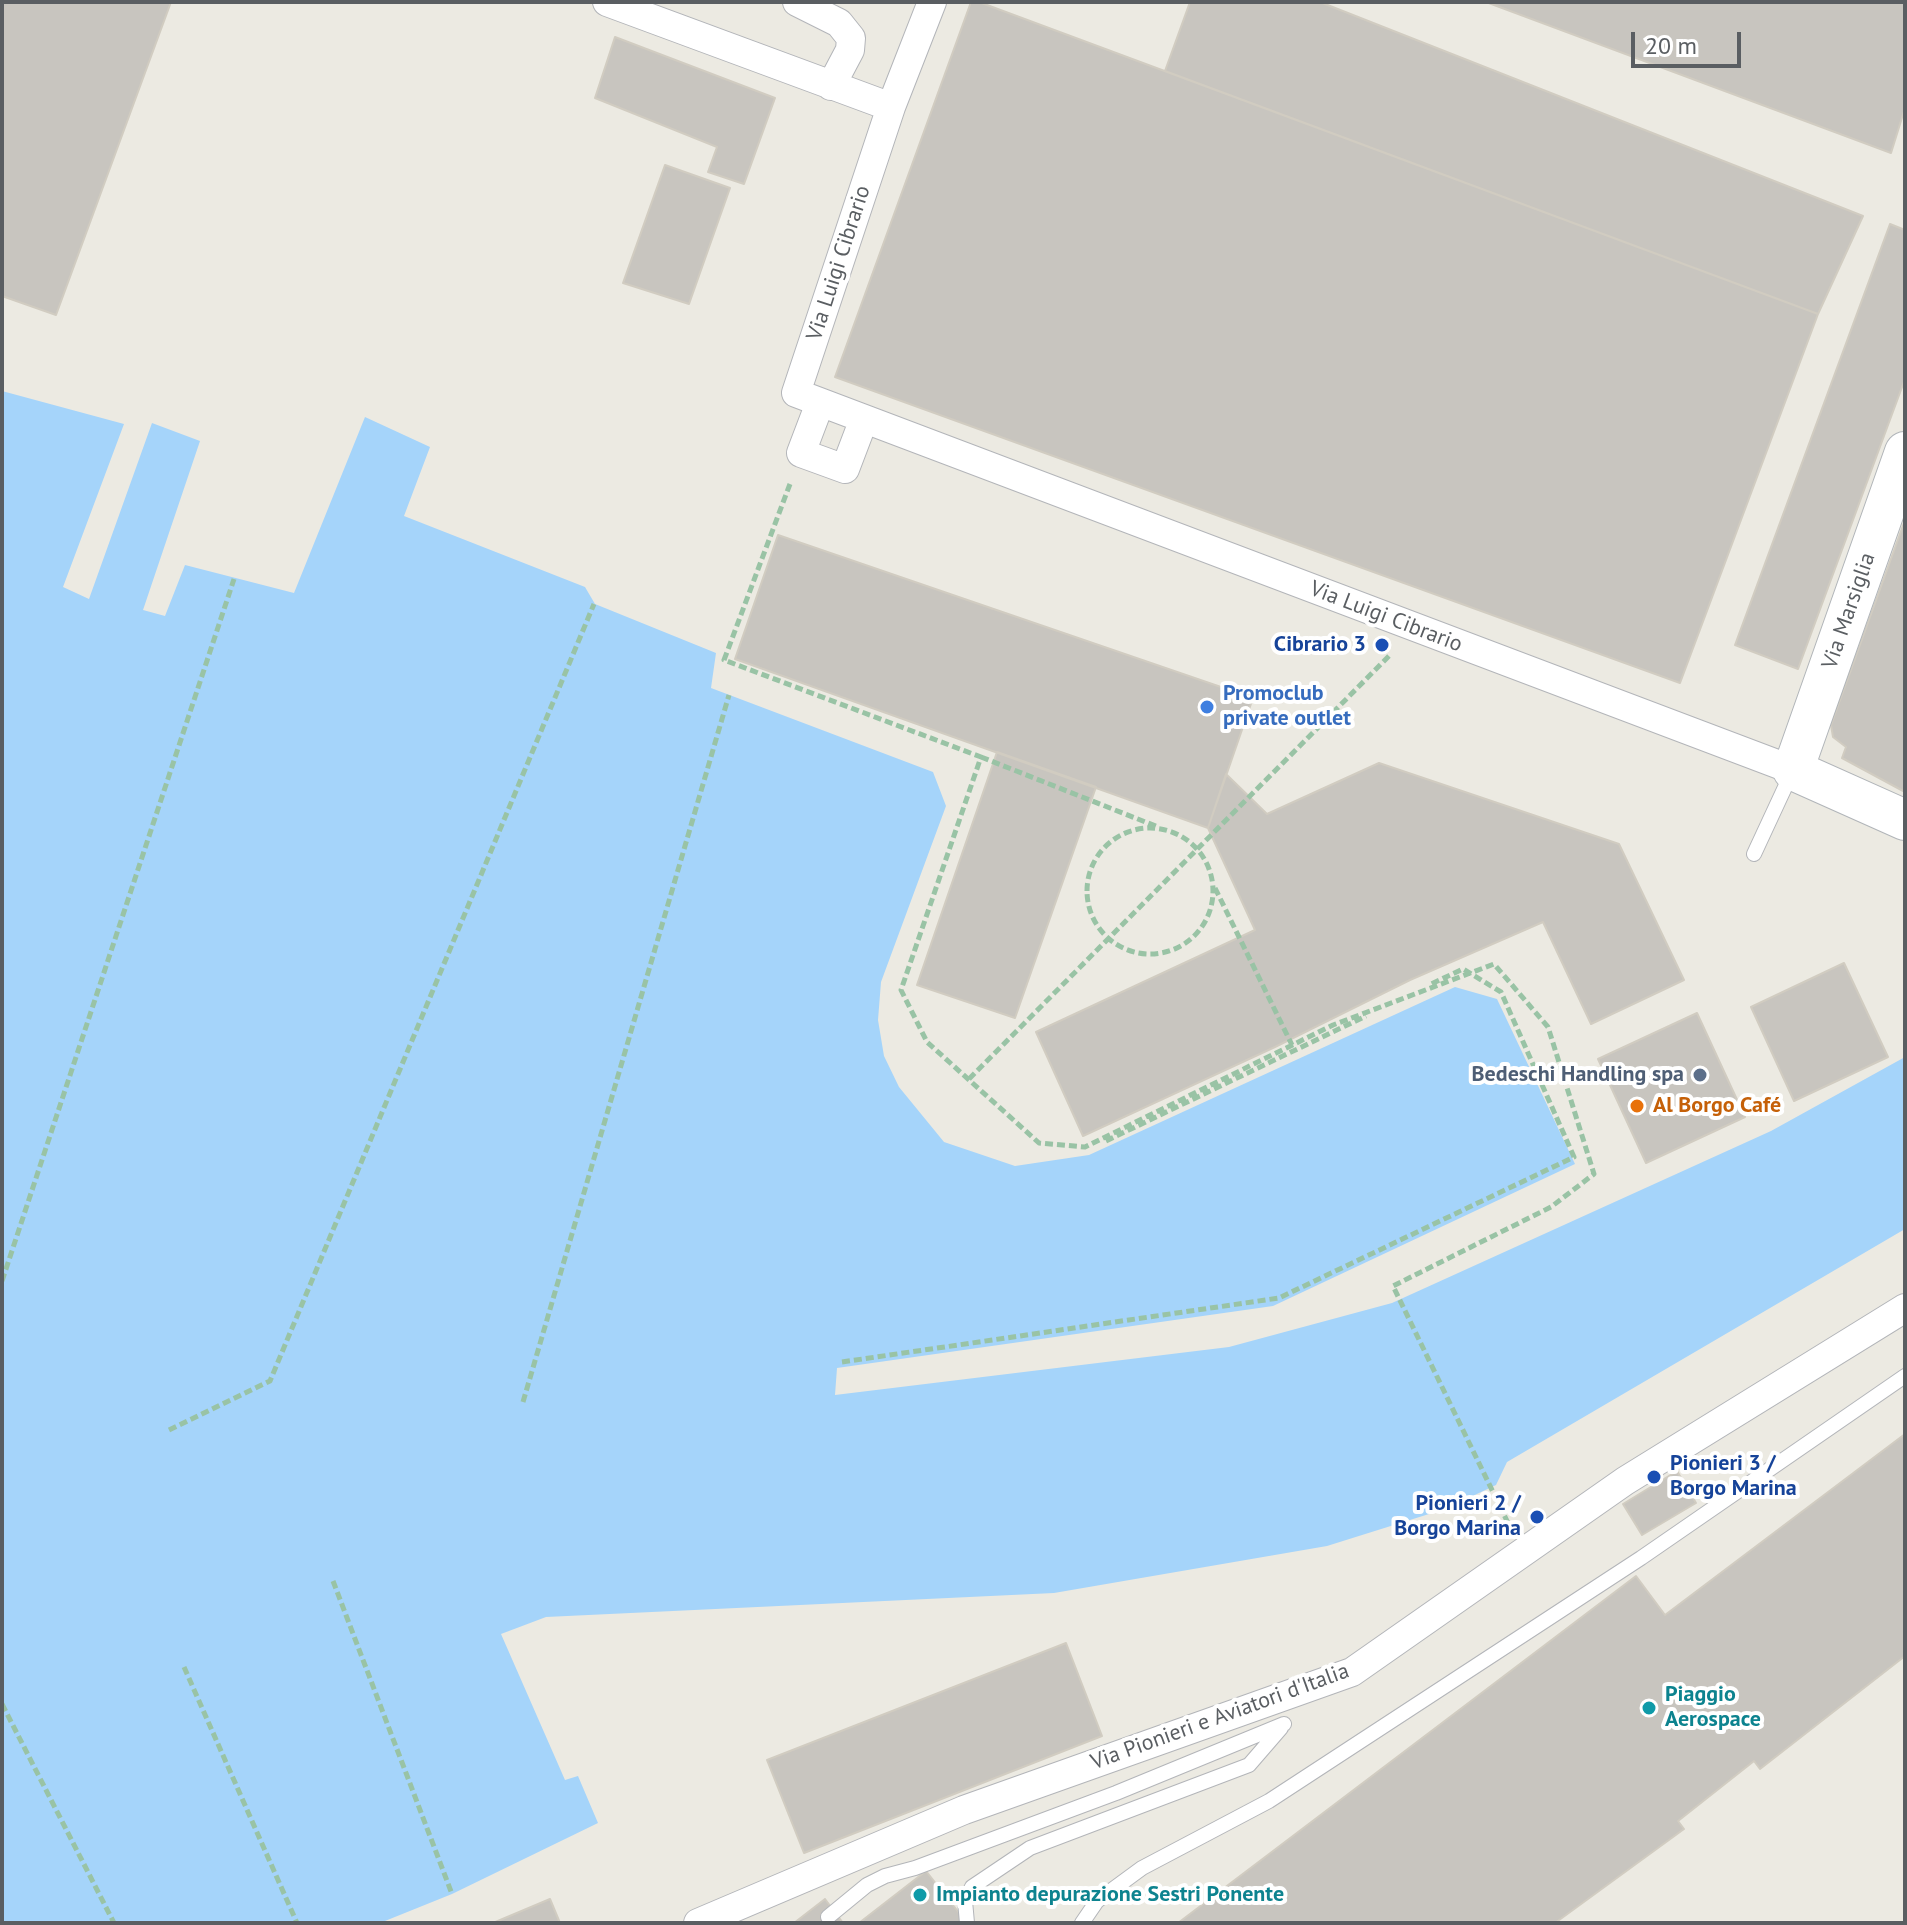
<!DOCTYPE html>
<html>
<head>
<meta charset="utf-8">
<style>
  body { margin:0 }
  #map { position:relative; width:1907px; height:1925px; overflow:hidden; background:#eceae2; font-family:"PT Sans",sans-serif }
  canvas { display:block }
  .frame { position:absolute; inset:0; border:4px solid #5a5e62; pointer-events:none }
  .scale { position:absolute; left:1631px; top:32px; width:110px; height:36px; box-sizing:border-box; border:4px solid #5a5e62; border-top:0; padding-left:10px; font-size:24px; line-height:28px; white-space:nowrap; color:#5a5e62; -webkit-text-stroke:6px #fff; paint-order:stroke }
</style>
</head>
<body>
<div id="map">
<canvas width="1907" height="1925"></canvas>
<div class="frame"></div>
<div class="scale">20 m</div>
</div>
<script>
const g = document.querySelector('canvas').getContext('2d');
g.lineJoin = 'round';
function fillPath(path, color) { g.fillStyle = color; g.fill(path, 'evenodd'); }
const toPath = rows => new Path2D(rows.map(r => 'M' + r).join(''));
function strokePath(path, color, width, dash) { g.strokeStyle = color; g.lineWidth = width; g.lineCap = dash ? 'butt' : 'round'; g.setLineDash(dash || []); g.stroke(path); }
function label(font, color, halo, rows, align = 'center') {
  g.font = font + ' "PT Sans",sans-serif'; g.lineWidth = 8; g.setLineDash([]); g.textBaseline = 'middle'; g.strokeStyle = halo; g.fillStyle = color; for (const [text, x, y, turn = 0] of rows) {
    g.save(); g.translate(x, y); g.rotate((+turn || 0) * Math.PI / 180); g.textAlign = isNaN(turn) ? turn : align; if (halo) g.strokeText(text, 0, 0); g.fillText(text, 0, 0); g.restore();
  }
}
fillPath(toPath([
  [2,391,124,424,63,587,89,599,152,423,200,441,143,610,165,616,185,565,294,593,365,417,430,447,404,516,585,587,595,604,716,653,711,688,933,772,946,806,881,982,878,1020,884,1056,899,1087,944,1142,1015,1166,1089,1155,1455,987,1497,999,1575,1164,1273,1306,837,1368,835,1395,1229,1347,1392,1303,1771,1131,1905,1057,1905,1229,1507,1462,1496,1485,1445,1509,1327,1546,1054,1593,546,1617,501,1634,565,1780,578,1776,598,1823,452,1894,380,1923,2,1923]
]), '#a5d4fa');
const building = toPath([
  [2,2,171,2,56,315,2,296,2,2],
  [971,2,979,2,1818,314,1680,683,835,377,971,2],
  [1190,2,1320,2,1863,216,1818,314,1165,71,1190,2],
  [1486,2,1905,2,1905,108,1891,153,1486,2],
  [615,37,775,98,744,184,708,172,717,147,595,98,615,37],
  [665,165,730,188,689,304,623,283,665,165],
  [1890,224,1905,230,1905,379,1798,669,1735,645,1890,224],
  [1905,520,1905,792,1842,758,1846,747,1833,737,1831,725,1905,520],
  [778,535,1253,698,1208,828,735,659,778,535],
  [997,752,1096,787,1015,1018,917,985,997,752],
  [1379,763,1619,844,1684,980,1591,1024,1543,922,1410,980,1275,1047,1083,1136,1036,1032,1255,930,1208,828,1226,774,1267,814,1379,763],
  [1844,963,1888,1057,1794,1101,1751,1007,1844,963],
  [1697,1013,1745,1117,1646,1163,1598,1059,1697,1013],
  [1905,1434,1905,1656,1760,1769,1754,1761,1678,1821,1684,1829,1555,1923,1178,1923,1636,1576,1665,1615,1905,1434],
  [1677,1471,1696,1503,1642,1535,1623,1504,1677,1471],
  [1066,1643,1102,1736,804,1853,767,1760,1066,1643],
  [926,1871,967,1923,859,1923,926,1871],
  [550,1899,560,1923,493,1923,550,1899],
  [825,1899,843,1923,794,1923,825,1899]
]);
fillPath(building, '#c8c5bf');
strokePath(building, '#d1ccc1', 2);
const lane = toPath([
  [1754,854,1793,770],
  [828,1917,867,1885,885,1876,915,1868,1116,1793,1284,1724],
  [967,1923,965,1901,972,1887,1030,1848,1249,1765,1281,1728],
  [1082,1923,1097,1901,1142,1868,1269,1801,1641,1558,1905,1376]
]);
const street = toPath([
  [607,2,891,107],
  [797,2,839,23,851,38,850,50,831,86],
  [932,2,891,107,796,393,1793,770],
  [820,403,801,453,845,469,864,419],
  [698,1923,964,1810,1352,1672,1625,1481,1905,1308]
]);
const secondary = toPath([
  [1905,452,1793,770,1905,820]
]);
strokePath(lane, '#b3b5b9', 16);
strokePath(street, '#b3b5b9', 30);
strokePath(secondary, '#b1b5b9', 42);
strokePath(toPath([
  [790,484,724,660,981,757,901,990,927,1042,1039,1143,1085,1147,1333,1025,1494,964,1548,1027,1594,1174,1551,1207,1393,1286,1509,1525],
  [981,757,1158,827],
  '1087 891a63 63 0 1 1 126 0a63 63 0 1 1-126 0Z',
  [1215,888,1292,1045],
  [969,1079,1391,654],
  [1106,1141,1366,1016],
  [2,1281,234,579],
  [842,1362,1279,1298,1574,1157,1501,992,1463,969,1429,985],
  [523,1402,729,695],
  [169,1430,270,1381,594,604],
  [333,1581,452,1894],
  [184,1667,297,1923],
  [2,1704,114,1923]
]), '#99c3a5', 5, [8, 4]);
strokePath(lane, '#fff', 14);
strokePath(street, '#fff', 28);
strokePath(secondary, '#fff', 40);
for (const [x, y, r, color] of [
  [1382,645,8,"#1a4fb4"],
  [1207,707,8,"#3f7fe0"],
  [1700,1075,8,"#5c6f8a"],
  [1637,1106,8,"#e8710a"],
  [1654,1477,8,"#1a4fb4"],
  [1537,1517,8,"#1a4fb4"],
  [1649,1708,8,"#0f9aa8"],
  [920,1895,8,"#0f9aa8"]
]) { const dot = new Path2D(); dot.arc(x, y, r, 0, 2 * Math.PI); g.fillStyle = color; g.fill(dot); strokePath(dot, '#fff', 3); }
label('22px', '#5a5e62', '#fff', [
  ["Via Luigi Cibrario",839,263,-72],
  ["Via Marsiglia",1849,611,-71],
  ["Via Luigi Cibrario",1386,617,21],
  ["Via Pionieri e Aviatori d'Italia",1220,1717,-20]
]);
label('bold 22px', '#164399', '#fff', [
  ["Cibrario 3",1366,645],
  ["Pionieri 3 /",1670,1464,"left"],
  ["Borgo Marina",1670,1489,"left"],
  ["Pionieri 2 /",1521,1504],
  ["Borgo Marina",1521,1529]
], 'right');
label('bold 22px', '#366cbe', '#fff', [
  ["Promoclub",1223,694],
  ["private outlet",1223,719]
], 'left');
label('bold 22px', '#4e5e75', '#fff', [
  ["Bedeschi Handling spa",1684,1075]
], 'right');
label('bold 22px', '#c56008', '#fff', [
  ["Al Borgo Café",1653,1106]
], 'left');
label('bold 22px', '#0d838f', '#fff', [
  ["Piaggio",1665,1695],
  ["Aerospace",1665,1720],
  ["Impianto depurazione Sestri Ponente",936,1895]
], 'left');
</script>
</body>
</html>
